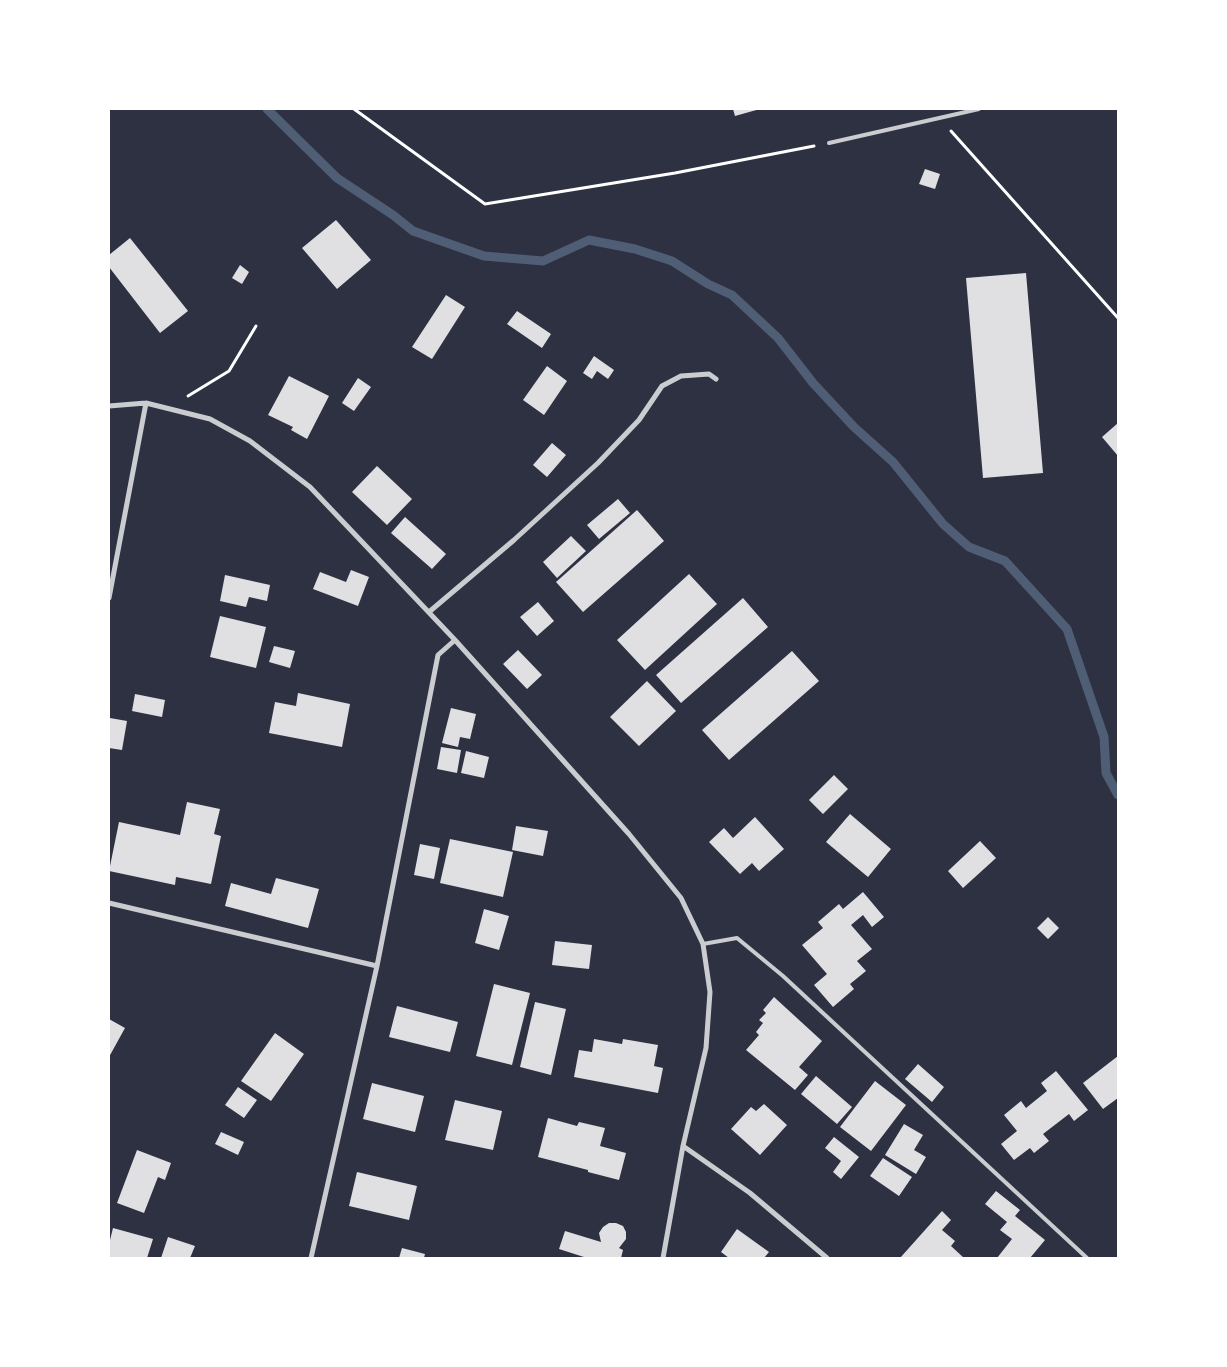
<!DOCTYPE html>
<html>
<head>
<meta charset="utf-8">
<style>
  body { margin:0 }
  #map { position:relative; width:1227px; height:1367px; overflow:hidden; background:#2d3142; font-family:Raleway,sans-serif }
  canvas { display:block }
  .frame { position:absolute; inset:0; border:110px solid #fff; pointer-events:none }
</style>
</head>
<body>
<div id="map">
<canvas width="1227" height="1367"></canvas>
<div class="frame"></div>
</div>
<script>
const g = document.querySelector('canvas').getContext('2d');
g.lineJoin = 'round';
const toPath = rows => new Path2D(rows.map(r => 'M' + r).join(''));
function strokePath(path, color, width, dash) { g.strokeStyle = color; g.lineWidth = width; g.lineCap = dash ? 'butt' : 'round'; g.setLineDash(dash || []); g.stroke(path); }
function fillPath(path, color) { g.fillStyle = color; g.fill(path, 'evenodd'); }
strokePath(toPath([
  [267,109,337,178,393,215,413,231,484,256,543,261,589,240,635,249,672,261,708,284,732,295,778,338,813,383,854,427,893,462,943,524,969,547,1005,561,1067,629,1104,737,1106,773,1118,795]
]), '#4f5d75', 9);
fillPath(toPath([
  [733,109,760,109,735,116],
  [925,169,940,174,935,189,919,184],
  [336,220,371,260,337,289,302,248],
  [130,238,188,311,160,333,109,267,109,255],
  [240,265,249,272,242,284,232,278],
  [1026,273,1043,473,983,478,966,278],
  [446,295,465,307,432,359,412,347],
  [517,311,551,334,542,348,507,324],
  [594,356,614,370,608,379,597,371,592,379,583,373],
  [547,366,567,381,544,415,523,400],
  [289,376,329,396,307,439,291,430,293,427,268,415],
  [358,378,371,387,354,411,342,403],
  [1118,423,1118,456,1102,437],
  [552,443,566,455,547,477,533,465],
  [377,466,412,499,387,525,352,492],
  [618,499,630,513,599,539,587,525],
  [637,510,664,541,583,612,556,582],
  [405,517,446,554,432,569,391,533],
  [571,536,586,551,557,578,543,562],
  [351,570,369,577,358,606,313,589,320,572,346,582],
  [689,574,717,604,645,670,617,640],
  [225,575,270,585,267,601,249,597,246,607,220,601],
  [743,598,768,627,681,703,656,675],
  [538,602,554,621,537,636,520,617],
  [220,616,266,627,256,668,210,657],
  [274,646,295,651,290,668,269,662],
  [518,650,542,675,527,689,503,664],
  [792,651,819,681,729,760,702,730],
  [647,681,676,711,639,746,610,717],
  [298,693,350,704,342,747,269,733,275,702,296,706],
  [135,694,165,700,162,717,132,711],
  [451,708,476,714,470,739,460,737,458,747,442,743],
  [110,718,127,721,122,750,109,748],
  [441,747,461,750,457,773,437,769],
  [466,751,489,757,484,778,461,773],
  [834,775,848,789,823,814,809,800],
  [187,802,220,809,214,834,221,836,211,884,176,877,175,885,109,871,119,822,180,835],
  [850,814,891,849,868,877,826,842],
  [755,817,784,849,759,871,752,863,740,874,709,842,724,828,733,838],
  [516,826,548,831,543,856,512,850],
  [450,839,513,852,503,897,440,883],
  [980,841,996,858,963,888,948,871],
  [420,844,440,848,434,879,414,875],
  [276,878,319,889,308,928,225,906,231,883,271,894],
  [863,892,884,917,872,927,863,915,851,925,872,949,857,961,866,971,850,984,854,989,833,1007,814,985,827,974,802,945,823,928,818,922,839,904,843,909],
  [484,909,509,916,499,950,475,943],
  [1048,917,1059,928,1048,939,1037,928],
  [555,941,592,945,589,969,552,965],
  [494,984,530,993,512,1065,476,1056],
  [774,997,822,1041,799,1067,808,1075,795,1090,746,1050,759,1035,756,1032,763,1023,759,1020,766,1013,763,1010],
  [535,1002,566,1009,551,1075,520,1067],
  [397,1006,458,1022,450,1052,389,1037],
  [109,1019,125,1028,109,1057],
  [275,1033,304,1054,271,1101,241,1081],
  [594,1039,622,1044,623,1039,658,1045,654,1066,663,1068,658,1093,574,1077,579,1050,592,1052],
  [1118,1056,1118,1098,1103,1109,1083,1083],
  [918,1064,944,1087,932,1102,905,1079],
  [1056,1071,1088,1110,1074,1121,1069,1114,1043,1134,1049,1141,1034,1153,1030,1148,1014,1160,1001,1144,1017,1131,1004,1115,1021,1101,1026,1108,1047,1091,1041,1083],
  [816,1076,852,1107,837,1124,801,1094],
  [875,1081,906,1105,871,1151,840,1127],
  [372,1083,424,1096,415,1132,363,1119],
  [238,1087,257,1100,244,1118,225,1105],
  [455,1100,502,1111,493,1150,445,1140],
  [764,1104,787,1125,760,1155,731,1129,751,1107,756,1111],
  [548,1118,577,1126,579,1122,605,1128,600,1146,626,1153,619,1180,588,1172,588,1170,538,1157],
  [904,1124,923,1135,914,1150,926,1157,916,1174,885,1155],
  [221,1132,244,1142,238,1155,215,1144],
  [834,1137,859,1157,841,1179,833,1172,841,1161,825,1148],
  [137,1150,171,1163,165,1180,158,1177,144,1213,117,1203],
  [883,1158,912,1177,899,1196,870,1176],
  [357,1172,417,1186,409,1220,349,1206],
  [996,1191,1020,1210,1015,1216,1045,1240,1030,1258,997,1258,1012,1239,1000,1230,1007,1222,985,1204],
  [942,1211,951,1220,942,1230,955,1241,951,1246,964,1258,900,1258],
  [609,1223,616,1223,623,1226,626,1232,626,1239,619,1248,623,1250,621,1258,587,1258,559,1249,565,1231,601,1242,599,1233,603,1227],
  [113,1228,153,1239,147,1258,109,1258,109,1244],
  [737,1229,769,1252,764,1258,729,1258,721,1252],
  [168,1237,195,1246,190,1258,161,1258],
  [402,1248,425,1254,424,1258,399,1258]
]), '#e0e0e3');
strokePath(toPath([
  [354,109,485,204,675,173,814,146],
  [951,131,1118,318],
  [188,396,229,371,256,326]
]), '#fff', 3);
strokePath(toPath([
  [829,143,979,109],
  [703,944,737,938,783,976,1087,1258]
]), '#caccd0', 4);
strokePath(toPath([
  [109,406,146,403,210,419,250,441,310,487,455,640,629,834,681,898,703,944,710,992,706,1048,683,1146,663,1258],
  [109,598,146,403],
  [429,612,514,540,598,463,639,420,662,386,681,376,709,374,716,379],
  [109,903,377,966],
  [683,1146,750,1193,827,1258],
  [311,1258,377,966,438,655,455,640]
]), '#caccd0', 5);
</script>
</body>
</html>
